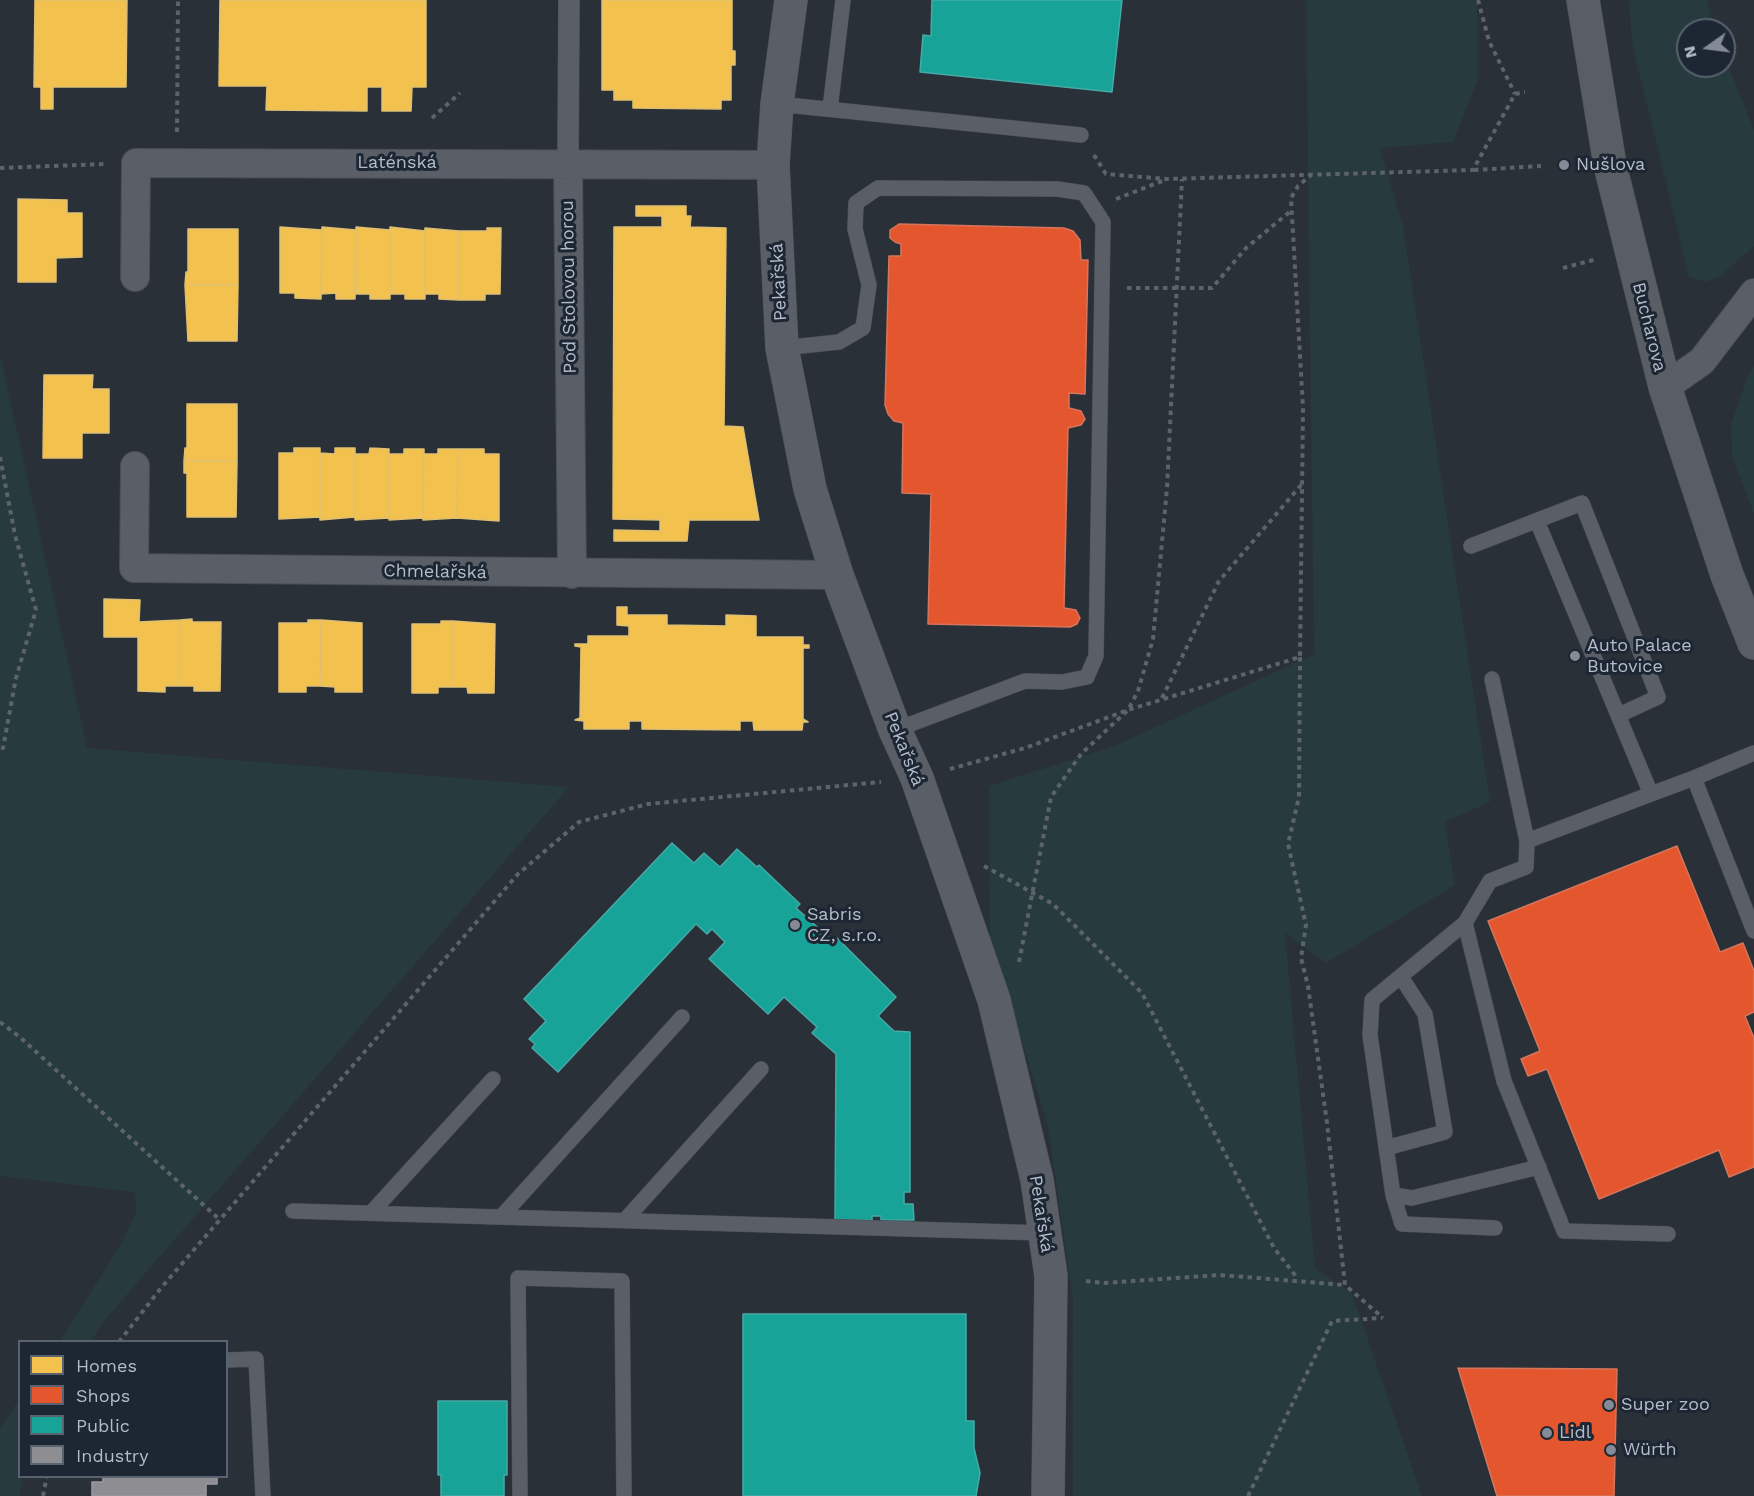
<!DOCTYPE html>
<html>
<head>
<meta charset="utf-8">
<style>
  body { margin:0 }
  #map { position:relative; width:1754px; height:1496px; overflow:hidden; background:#2a3038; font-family:"Work Sans",sans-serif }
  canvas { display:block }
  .legend { position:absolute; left:18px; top:1340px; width:210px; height:138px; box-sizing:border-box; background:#1d2633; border:2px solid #59626f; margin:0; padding:8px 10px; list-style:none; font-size:18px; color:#b4bcc9 }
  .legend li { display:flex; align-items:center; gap:12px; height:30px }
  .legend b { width:30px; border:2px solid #59626f }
  .north { position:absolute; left:1676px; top:18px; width:60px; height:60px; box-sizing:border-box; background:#1d2633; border:2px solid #59626f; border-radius:50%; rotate:256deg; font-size:16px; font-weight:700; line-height:24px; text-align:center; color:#b4bcc9 }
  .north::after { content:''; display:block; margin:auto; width:21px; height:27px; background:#848b96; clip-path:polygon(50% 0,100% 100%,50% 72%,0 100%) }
</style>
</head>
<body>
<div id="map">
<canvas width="1754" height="1496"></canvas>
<ul class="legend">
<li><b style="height:16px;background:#f2c14e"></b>Homes</li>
<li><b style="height:16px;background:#e4572e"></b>Shops</li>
<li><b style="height:16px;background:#17a398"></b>Public</li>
<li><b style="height:16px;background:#8d8d92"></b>Industry</li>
</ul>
<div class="north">N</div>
</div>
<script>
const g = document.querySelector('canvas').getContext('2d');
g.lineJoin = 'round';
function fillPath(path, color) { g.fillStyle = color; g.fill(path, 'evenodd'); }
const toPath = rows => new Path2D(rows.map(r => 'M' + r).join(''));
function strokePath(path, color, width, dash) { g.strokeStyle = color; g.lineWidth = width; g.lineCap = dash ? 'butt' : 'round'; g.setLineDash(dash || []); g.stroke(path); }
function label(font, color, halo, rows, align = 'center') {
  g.font = font + ' "Work Sans",sans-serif'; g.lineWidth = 6; g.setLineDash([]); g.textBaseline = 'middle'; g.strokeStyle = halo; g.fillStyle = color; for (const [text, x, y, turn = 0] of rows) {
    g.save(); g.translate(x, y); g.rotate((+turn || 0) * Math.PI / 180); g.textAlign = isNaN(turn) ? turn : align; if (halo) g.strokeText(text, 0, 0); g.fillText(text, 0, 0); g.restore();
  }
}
fillPath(toPath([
  [1306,0,1477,0,1478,79,1453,142,1380,148,1403,226,1490,802,1445,822,1455,885,1326,963,1285,933,1315,1268,1352,1294,1422,1496,1073,1496,1073,1301,1048,1126,990,938,989,786,1115,746,1314,654],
  [1629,0,1707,0,1715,30,1688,30,1688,66,1724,66,1724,55,1754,130,1754,246,1719,277,1705,282,1689,277,1632,43],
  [0,354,87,748,569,787,103,1322,91,1341,60,1341,121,1244,136,1213,135,1192,0,1176],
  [1754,366,1754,514,1732,457,1731,424,1747,378],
  [19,1400,20,1476,22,1477,20,1496,0,1496,0,1428]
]), '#273a3e');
const homes = toPath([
  [35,0,127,0,126,87,53,87,53,109,41,109,41,87,34,87,35,0],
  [220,0,426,0,426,87,412,87,411,111,382,111,382,87,367,87,367,111,266,110,267,86,219,86,220,0],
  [602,0,732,0,732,51,735,51,735,65,731,65,731,100,721,100,721,109,633,108,633,100,614,100,614,90,602,90,602,0],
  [18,199,67,200,67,213,82,213,82,257,56,258,56,282,18,282,18,199],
  [636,206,686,206,686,216,691,216,690,227,726,228,724,426,743,427,759,520,689,520,687,541,614,541,614,530,660,531,660,520,613,519,614,227,662,227,662,216,636,216,636,206],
  [280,227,322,230,321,299,295,298,295,293,280,293,280,227],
  [322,227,356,230,355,299,336,299,336,293,321,294,322,227],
  [356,227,390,230,390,299,370,299,370,294,356,294,356,227],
  [390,227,425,231,425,299,405,299,405,294,390,294,390,227],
  [425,228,459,231,459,300,439,299,439,294,425,294,425,228],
  [487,228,501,228,500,294,485,294,485,300,459,300,459,231,487,231,487,228],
  [188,229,238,229,238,285,185,285,186,272,188,272,188,229],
  [185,285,238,285,237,341,188,341,185,285],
  [44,375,93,375,92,389,109,389,109,433,82,433,82,458,43,458,44,375],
  [187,404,237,404,237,461,184,461,185,448,187,448,187,404],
  [294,448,320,448,320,517,279,519,279,453,294,453,294,448],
  [335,448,355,448,355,517,320,520,320,453,335,454,335,448],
  [370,448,389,449,389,518,355,520,355,454,369,454,370,448],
  [404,449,424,449,423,518,389,520,389,454,404,454,404,449],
  [438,449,458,449,457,518,423,520,424,454,438,454,438,449],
  [458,449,484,449,484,454,499,454,499,521,457,518,458,449],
  [184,461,237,461,236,517,187,517,187,473,184,473,184,461],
  [104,599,140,600,139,622,180,620,179,686,165,686,165,692,138,691,138,637,104,637,104,599],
  [617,607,627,607,627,615,667,615,667,625,726,626,726,615,756,616,756,637,803,637,803,645,809,645,809,648,803,648,803,719,808,722,803,722,802,730,754,730,753,721,740,721,740,730,642,729,642,721,629,721,629,729,584,729,584,721,575,720,580,718,581,647,575,646,575,644,588,644,588,636,629,636,629,626,617,625,617,607],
  [192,619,192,622,221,622,220,691,194,691,194,686,179,686,180,620,192,619],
  [308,620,321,620,320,686,306,686,306,692,279,692,279,623,308,623,308,620],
  [321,620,362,623,362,692,335,692,335,687,320,686,321,620],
  [441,621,453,621,453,687,438,687,438,693,412,693,412,624,441,624,441,621],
  [453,621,495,624,494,693,468,693,467,687,453,687,453,621]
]);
fillPath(homes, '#f2c14e');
strokePath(homes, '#dfc073', 1.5);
const shops = toPath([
  [899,224,1064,228,1073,231,1080,240,1081,260,1088,260,1085,394,1069,393,1069,408,1081,411,1085,419,1081,425,1068,428,1064,608,1076,610,1080,618,1077,624,1070,627,928,624,931,494,902,493,903,423,894,421,888,414,885,405,889,256,901,256,901,244,895,242,890,238,890,230,899,224],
  [1677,846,1720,952,1743,943,1754,971,1754,1012,1745,1016,1754,1038,1754,1167,1729,1177,1719,1150,1599,1199,1547,1069,1528,1076,1521,1059,1540,1051,1488,921,1677,846],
  [1458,1368,1617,1369,1614,1496,1497,1496,1458,1368]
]);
fillPath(shops, '#e4572e');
strokePath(shops, '#d6755c', 1.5);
const public = toPath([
  [932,0,1122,0,1112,92,920,72,923,35,931,36,932,0],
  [672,843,694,863,704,853,720,867,737,849,757,867,759,865,800,904,796,908,833,941,837,938,896,997,878,1016,894,1031,910,1032,910,1192,904,1192,904,1204,913,1204,914,1220,881,1220,881,1216,872,1216,872,1220,835,1220,836,1054,812,1033,817,1027,784,997,768,1014,709,959,725,942,712,929,707,934,696,924,558,1072,532,1048,535,1044,529,1039,546,1021,524,999,672,843],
  [743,1314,966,1314,966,1421,974,1421,974,1448,980,1473,976,1496,743,1496,743,1314],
  [438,1401,507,1401,507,1475,504,1475,504,1496,441,1496,441,1475,438,1475,438,1401]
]);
fillPath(public, '#17a398');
strokePath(public, '#46aaa7', 1.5);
const industry = toPath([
  [103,1476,217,1476,217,1484,206,1484,206,1496,92,1496,92,1482,103,1482,103,1476]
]);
fillPath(industry, '#8d8d92');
strokePath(industry, '#999ba2', 1.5);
const service = toPath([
  [777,104,1081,135],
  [830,109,843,0],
  [782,348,839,342,863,328,869,285,855,229,856,203,878,188,1057,189,1084,193,1103,222,1096,656,1087,677,1062,682,1025,681,895,730],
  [1537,521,1651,794,1694,778,1754,931],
  [1471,546,1582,503,1658,697,1619,715],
  [1492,679,1527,841,1651,794],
  [1694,778,1754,753],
  [1527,841,1526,867,1490,881,1465,923,1504,1081,1564,1231,1668,1234],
  [1465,923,1372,1000,1370,1035,1393,1195,1412,1198,1539,1167],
  [1386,1148,1445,1132,1425,1014,1401,977],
  [1393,1195,1402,1224,1495,1228],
  [293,1211,1045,1233],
  [371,1213,493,1079],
  [501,1217,682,1017],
  [625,1220,761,1069],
  [226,1360,256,1359,263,1496],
  [520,1496,518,1278,622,1281,624,1496]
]);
const pedestrian = toPath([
  [568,164,569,0]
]);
const minor = toPath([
  [568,164,572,574],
  [135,277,136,163,773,165],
  [1665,387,1702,361,1754,293],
  [135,466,134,568,837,575]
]);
const tertiary = toPath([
  [791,0,777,104,773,165,782,348,810,489,837,575,895,730,917,778,994,1000,1037,1180,1051,1276,1048,1496]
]);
const secondary = toPath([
  [1583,0,1610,165,1665,387,1727,575,1754,643]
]);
strokePath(service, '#484c53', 16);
strokePath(pedestrian, '#484c53', 22);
strokePath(minor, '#484c53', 30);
strokePath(tertiary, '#484c53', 34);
strokePath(secondary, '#484c53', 34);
strokePath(toPath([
  [1478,0,1489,41,1515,94],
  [432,118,460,93],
  [177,132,178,0],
  [1094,155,1106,174,1166,179,1473,170,1515,94,1525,92],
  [0,168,105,164],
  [1474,170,1541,166],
  [1116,199,1165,180],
  [1563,268,1597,259],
  [1127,288,1212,288,1246,248,1292,210],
  [0,457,15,535,36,610,16,678,3,748,0,747],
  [1300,657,1299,797,1288,844,1306,925,1301,958,1308,986,1327,1123,1345,1285,1383,1318],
  [1162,698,1219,581,1302,484],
  [950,769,1025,748,1128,710,1300,657,1303,408,1291,198,1298,186,1311,175],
  [984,866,1053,904,1142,993,1274,1248,1298,1279],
  [1019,962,1051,797,1081,754,1128,710,1138,691,1153,639,1167,488,1182,179],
  [0,1022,21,1038,220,1220],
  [1086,1281,1104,1283,1220,1275,1345,1285],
  [119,1342,161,1288,518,874,579,822,648,804,881,782],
  [43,1496,47,1476],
  [1248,1496,1332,1321,1382,1318]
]), '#5d636a', 4, [4.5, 4.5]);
strokePath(service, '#5a5e66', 15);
strokePath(pedestrian, '#5a5e66', 21);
strokePath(minor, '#5a5e66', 28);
strokePath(tertiary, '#5a5e66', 33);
strokePath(secondary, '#595d64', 33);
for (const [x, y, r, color] of [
  [1564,165,6,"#848b96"],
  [1575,656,6,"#848b96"],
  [795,925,6,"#848b96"],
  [1609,1405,6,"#848b96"],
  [1547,1433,6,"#848b96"],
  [1611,1450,6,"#848b96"]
]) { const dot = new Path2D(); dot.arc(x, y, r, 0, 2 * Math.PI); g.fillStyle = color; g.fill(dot); strokePath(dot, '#1d2633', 2); }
label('18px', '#b4bcc9', '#1d2633', [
  ["Laténská",397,163],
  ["Pekařská",779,282,-93],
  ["Pod Stolovou horou",569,287,-91],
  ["Bucharova",1649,327,76],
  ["Chmelařská",435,572,1],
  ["Pekařská",904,749,68],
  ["Pekařská",1041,1214,81]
]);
label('18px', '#b4bcc9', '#1d2633', [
  ["Nušlova",1576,165],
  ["Auto Palace",1587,646],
  ["Butovice",1587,667],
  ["Sabris",807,915],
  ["CZ, s.r.o.",807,936],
  ["Super zoo",1621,1405],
  ["Lidl",1559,1433],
  ["Würth",1623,1450]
], 'left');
</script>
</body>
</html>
